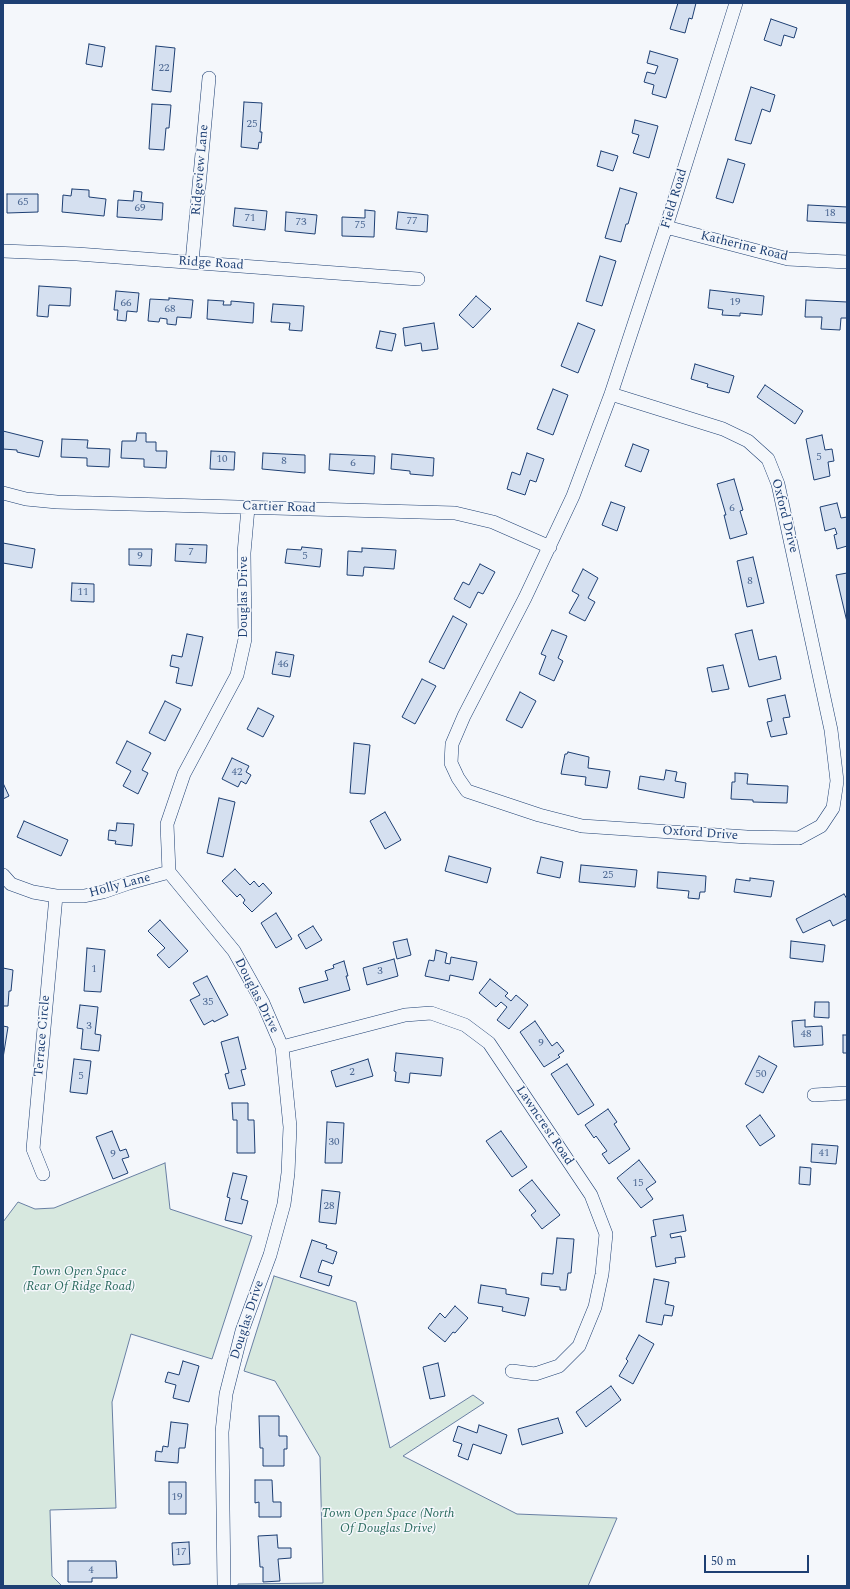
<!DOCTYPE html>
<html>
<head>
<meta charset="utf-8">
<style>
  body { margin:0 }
  #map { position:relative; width:850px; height:1589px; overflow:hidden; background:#f4f7fb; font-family:Spectral,serif }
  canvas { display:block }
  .frame { position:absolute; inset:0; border:4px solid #1d3f73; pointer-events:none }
  .scale { position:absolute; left:704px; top:1555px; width:105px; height:18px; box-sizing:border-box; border:2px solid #1d3f73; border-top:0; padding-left:5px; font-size:12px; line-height:14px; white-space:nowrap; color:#1d3f73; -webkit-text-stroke:3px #f4f7fb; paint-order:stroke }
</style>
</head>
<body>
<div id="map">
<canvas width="850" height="1589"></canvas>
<div class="frame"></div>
<div class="scale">50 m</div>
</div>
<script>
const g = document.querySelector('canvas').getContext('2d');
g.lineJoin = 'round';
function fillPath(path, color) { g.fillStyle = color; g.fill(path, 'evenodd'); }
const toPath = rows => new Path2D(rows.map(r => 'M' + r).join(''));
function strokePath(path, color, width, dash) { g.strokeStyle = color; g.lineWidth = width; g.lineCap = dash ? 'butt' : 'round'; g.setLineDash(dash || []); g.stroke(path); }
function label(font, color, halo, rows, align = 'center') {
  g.font = font + ' Spectral,serif'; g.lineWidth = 3; g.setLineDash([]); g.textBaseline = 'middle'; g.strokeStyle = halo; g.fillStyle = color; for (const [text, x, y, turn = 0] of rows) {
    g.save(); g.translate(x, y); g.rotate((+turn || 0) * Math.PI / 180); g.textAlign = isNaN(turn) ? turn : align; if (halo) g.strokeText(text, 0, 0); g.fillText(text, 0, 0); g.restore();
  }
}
const green = toPath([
  [165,1163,170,1209,252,1236,212,1359,131,1334,112,1402,116,1508,50,1510,52,1576,62,1586,3,1586,3,1222,18,1202,35,1209,54,1208,165,1163],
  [274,1276,356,1302,390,1448,473,1395,484,1403,403,1456,517,1514,617,1518,588,1586,238,1586,238,1584,323,1583,320,1457,275,1381,244,1371,274,1276]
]);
fillPath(green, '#d7e8df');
strokePath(green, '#687fa3', 1);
const building = toPath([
  [678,3,696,3,692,19,689,18,685,33,670,29,678,3],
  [771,19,797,28,794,38,784,35,781,46,764,40,771,19],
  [89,44,105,47,102,67,86,64,89,44],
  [156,46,175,48,171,92,152,90,156,46],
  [650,51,678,59,666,98,652,94,654,85,644,82,647,72,655,74,658,66,647,63,650,51],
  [751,87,775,95,770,112,762,109,751,144,735,140,751,87],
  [244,102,262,103,260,132,262,132,261,143,259,142,258,149,241,147,244,102],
  [152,104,171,105,169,128,166,128,164,150,149,149,152,104],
  [635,120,658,126,649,158,633,153,639,135,632,133,635,120],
  [601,151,618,156,613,171,597,166,601,151],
  [728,159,745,164,733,203,716,198,728,159],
  [620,188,637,193,628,224,626,224,621,242,605,238,620,188],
  [72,189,89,190,89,197,106,199,104,216,62,212,63,195,71,196,72,189],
  [134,191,142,192,141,201,163,203,162,220,117,217,118,200,133,201,134,191],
  [7,194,38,194,38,212,7,213,7,194],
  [808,205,847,207,847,223,807,221,808,205],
  [235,208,267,211,265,230,233,226,235,208],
  [365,210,375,211,374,237,342,236,342,217,365,218,365,210],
  [286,212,317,215,315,234,285,231,286,212],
  [398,212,428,215,427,232,396,229,398,212],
  [600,256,616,261,602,306,586,301,600,256],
  [39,286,71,288,70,306,49,305,48,317,37,316,39,286],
  [710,290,764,296,762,315,740,313,740,316,722,315,723,310,708,308,710,290],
  [116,291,139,293,137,312,127,311,126,321,117,320,118,310,114,310,116,291],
  [476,296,491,309,473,328,459,315,476,296],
  [169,298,193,300,191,318,177,317,176,325,167,324,167,319,160,318,159,322,148,321,150,299,169,300,169,298],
  [208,300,224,301,223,305,231,305,231,301,254,303,253,323,207,319,208,300],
  [806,300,847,302,847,318,841,318,840,330,821,329,822,317,805,317,806,300],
  [273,304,304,306,302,331,289,330,290,323,271,322,273,304],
  [434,323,438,349,422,351,421,343,405,346,403,328,434,323],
  [578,323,595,330,578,373,561,366,578,323],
  [380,331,396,334,392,351,376,348,380,331],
  [695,364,734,376,729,393,707,387,708,384,691,379,695,364],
  [765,385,803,411,795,424,757,397,765,385],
  [553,389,568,395,553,435,537,429,553,389],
  [3,431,43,441,39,457,17,452,17,450,3,449,3,431],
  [137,433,146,433,146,442,156,442,156,451,167,451,166,468,144,467,144,459,121,458,122,441,136,441,137,433],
  [822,435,825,450,832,449,834,461,828,462,830,476,814,480,806,439,822,435],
  [62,439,88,440,87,448,110,449,109,467,87,466,87,458,61,457,62,439],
  [633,444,649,450,641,472,625,466,633,444],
  [211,451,235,452,234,470,210,469,211,451],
  [263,453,305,455,305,473,262,469,263,453],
  [527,453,544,459,536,482,530,480,525,495,507,489,512,472,520,475,527,453],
  [330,454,375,456,374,474,329,470,330,454],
  [392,454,434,458,433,476,410,474,410,471,391,469,392,454],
  [734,479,743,510,740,511,747,534,730,539,724,515,726,515,717,484,734,479],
  [611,502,625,507,617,531,602,525,611,502],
  [837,503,841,518,847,517,847,546,837,549,834,535,837,534,835,528,825,531,820,507,837,503],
  [3,543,35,549,32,568,3,563,3,543],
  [176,544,207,545,206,563,175,561,176,544],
  [302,547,322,549,320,567,285,563,287,549,301,550,302,547],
  [362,548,396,550,394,569,364,567,363,576,347,575,348,551,362,552,362,548],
  [129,549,152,549,151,566,129,565,129,549],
  [753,557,764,603,747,607,737,561,753,557],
  [480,564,495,572,483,594,478,592,470,608,454,599,463,582,469,585,480,564],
  [583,569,598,578,588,598,595,602,585,621,569,613,579,595,572,591,583,569],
  [847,573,847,622,836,575,847,573],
  [72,583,94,584,94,602,71,601,72,583],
  [453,616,467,624,444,669,429,662,453,616],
  [552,630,567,636,558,658,563,661,554,681,539,674,546,656,541,654,552,630],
  [752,630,759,660,776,656,781,679,749,687,735,634,752,630],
  [187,634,203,637,192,686,176,683,179,668,170,666,172,655,182,657,187,634],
  [276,652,294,655,290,677,272,674,276,652],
  [723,665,729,689,712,692,707,668,723,665],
  [422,679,436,686,415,724,402,717,422,679],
  [520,692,536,701,522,728,506,720,520,692],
  [785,695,790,717,783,718,787,734,771,737,767,722,772,721,767,699,785,695],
  [165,701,181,709,165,741,149,733,165,701],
  [258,708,274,716,263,737,247,729,258,708],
  [127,741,151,753,142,770,148,773,138,794,123,786,131,771,116,763,127,741],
  [354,743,370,745,365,794,350,793,354,743],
  [568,752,589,757,588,768,610,771,607,788,585,785,586,777,561,774,565,754,567,754,568,752],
  [232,758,249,766,246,772,251,775,246,784,241,781,238,787,222,779,232,758],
  [666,770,677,772,675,781,686,783,684,798,638,789,640,776,664,780,666,770],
  [735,773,748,774,747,784,788,786,787,803,753,802,753,800,731,799,732,782,735,782,735,773],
  [3,783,9,796,3,799,3,783],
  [219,798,235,802,223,857,207,853,219,798],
  [385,812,401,840,385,849,370,821,385,812],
  [24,821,68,840,61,856,17,837,24,821],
  [117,823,134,824,132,846,115,844,116,841,108,840,109,830,116,831,117,823],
  [449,856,491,868,487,883,445,871,449,856],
  [541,857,563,862,560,878,537,873,541,857],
  [581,865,637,870,635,887,579,882,581,865],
  [235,869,250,885,254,881,259,887,263,883,272,893,252,912,243,903,245,900,240,894,237,897,222,881,235,869],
  [658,872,706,876,705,892,700,892,699,899,688,898,689,891,657,888,658,872],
  [750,878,774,881,771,897,734,892,736,879,750,881,750,878],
  [844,894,847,899,847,919,833,926,830,920,803,933,796,919,844,894],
  [276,913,292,939,276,948,261,923,276,913],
  [160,920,188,951,169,968,157,955,165,948,148,931,160,920],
  [313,926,322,940,306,949,298,935,313,926],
  [407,939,411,955,397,959,393,942,407,939],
  [791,941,825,945,823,962,790,958,791,941],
  [87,948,105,950,101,992,84,991,87,948],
  [436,950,447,953,445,963,450,964,451,957,477,962,473,980,450,975,449,981,425,976,429,960,434,961,436,950],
  [394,959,398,976,367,985,363,968,394,959],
  [344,961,348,976,346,976,350,990,304,1003,299,988,328,980,325,971,334,968,333,965,344,961],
  [3,968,13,970,11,991,9,991,8,1006,3,1006,3,968],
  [207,976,228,1015,214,1022,213,1020,204,1025,190,1000,200,995,193,983,207,976],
  [490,979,508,993,505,996,511,1001,516,995,528,1005,509,1029,497,1020,507,1007,501,1002,496,1007,479,993,490,979],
  [815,1002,829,1002,829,1018,814,1017,815,1002],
  [80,1005,98,1007,95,1034,101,1035,99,1051,81,1049,83,1029,77,1028,80,1005],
  [805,1020,805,1027,822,1026,823,1045,794,1047,792,1021,805,1020],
  [535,1021,552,1046,557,1042,564,1051,558,1055,560,1057,544,1067,520,1032,535,1021],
  [3,1026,8,1027,3,1058,3,1026],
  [843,1035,847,1035,847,1053,843,1053,843,1035],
  [238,1037,246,1069,241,1070,245,1085,229,1089,225,1074,229,1073,221,1042,238,1037],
  [396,1053,443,1058,441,1076,410,1073,409,1083,395,1081,396,1072,394,1071,396,1053],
  [759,1056,777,1066,763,1093,745,1084,759,1056],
  [74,1059,91,1061,87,1094,70,1092,74,1059],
  [368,1059,373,1076,336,1087,331,1071,368,1059],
  [567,1064,594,1105,578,1115,551,1074,567,1064],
  [232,1103,248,1103,248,1120,254,1120,255,1153,237,1153,237,1120,233,1120,232,1103],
  [608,1109,617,1122,614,1124,630,1149,609,1164,602,1154,607,1151,596,1136,594,1138,585,1125,608,1109],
  [760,1115,775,1136,760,1146,746,1126,760,1115],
  [327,1122,344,1123,342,1163,325,1163,327,1122],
  [112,1131,120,1151,126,1149,129,1157,122,1159,128,1173,113,1179,96,1137,112,1131],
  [501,1131,527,1167,512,1177,486,1141,501,1131],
  [812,1144,838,1146,836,1164,811,1162,812,1144],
  [639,1160,656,1182,646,1189,653,1199,641,1208,617,1178,639,1160],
  [800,1167,811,1168,810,1185,799,1184,800,1167],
  [233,1173,247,1176,241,1199,248,1201,242,1224,225,1220,230,1198,227,1197,233,1173],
  [532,1180,560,1215,542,1229,531,1215,536,1211,519,1190,532,1180],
  [322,1190,340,1192,336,1224,319,1222,322,1190],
  [683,1215,686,1231,670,1234,671,1238,681,1236,685,1257,675,1258,676,1263,656,1267,651,1237,656,1236,653,1220,683,1215],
  [557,1238,574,1239,571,1273,568,1273,566,1290,560,1290,560,1287,541,1285,542,1273,553,1274,557,1238],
  [312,1240,327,1245,326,1248,337,1252,333,1264,322,1260,318,1272,332,1276,329,1286,300,1277,312,1240],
  [654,1279,669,1282,665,1304,674,1306,672,1316,664,1315,662,1325,646,1322,654,1279],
  [481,1285,506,1289,506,1294,529,1298,525,1316,502,1311,503,1307,478,1303,481,1285],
  [455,1306,468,1318,455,1333,453,1332,445,1342,428,1328,440,1313,445,1318,455,1306],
  [639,1335,654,1344,633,1384,619,1376,628,1361,626,1359,639,1335],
  [183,1361,199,1366,189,1402,173,1398,176,1385,165,1382,168,1372,179,1375,183,1361],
  [438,1363,445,1396,430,1399,423,1367,438,1363],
  [611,1386,621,1400,586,1427,576,1412,611,1386],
  [259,1416,279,1416,279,1436,287,1436,287,1449,284,1449,284,1466,263,1466,263,1448,260,1448,259,1416],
  [558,1418,563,1433,522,1445,518,1429,558,1418],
  [171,1422,188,1424,185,1448,179,1448,178,1463,155,1461,156,1451,162,1452,163,1446,168,1447,171,1422],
  [479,1425,507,1435,501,1454,473,1444,468,1460,458,1456,462,1444,453,1441,458,1426,477,1433,479,1425],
  [255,1480,272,1480,273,1502,281,1502,281,1517,259,1517,259,1502,255,1503,255,1480],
  [169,1482,186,1482,186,1514,169,1514,169,1482],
  [277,1535,278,1548,291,1548,291,1558,278,1559,280,1581,263,1582,263,1567,260,1567,258,1536,277,1535],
  [189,1542,190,1564,173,1565,172,1543,189,1542],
  [68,1561,116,1561,117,1578,92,1578,92,1582,68,1582,68,1561]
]);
fillPath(building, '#d5e0f0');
strokePath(building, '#1d3f73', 1);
const street = toPath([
  [666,227,788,259,847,262],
  [3,251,77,254,418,279],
  [192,262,209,78],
  [611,394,723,429,748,441,768,459,778,484,831,730,837,781,833,808,821,826,799,838,747,837,582,826,539,815,467,791,458,778,451,763,452,744,464,716,525,598,573,496,611,394,666,227,736,3],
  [3,493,26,499,57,502,455,513,493,522,550,547],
  [3,875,11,884,33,892,56,896,84,896,103,892,129,883,169,872],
  [282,1047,405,1015,431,1013,465,1025,489,1043,591,1195,606,1234,602,1274,595,1307,579,1346,559,1366,535,1374,512,1371],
  [814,1095,847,1093],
  [43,1174,33,1149,56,896],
  [224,1586,222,1432,226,1394,242,1331,270,1255,284,1204,288,1173,290,1127,282,1047,263,1003,234,951,169,872,167,824,184,774,237,675,245,639,244,553,248,508]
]);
strokePath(street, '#1d3f73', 14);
strokePath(street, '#f4f7fb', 13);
label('11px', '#4b6792', null, [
  ["22",164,69],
  ["25",252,125],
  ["65",23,203],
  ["69",140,209],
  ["18",830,214],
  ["71",250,219],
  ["77",412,222],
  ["73",301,223],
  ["75",360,226],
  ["19",735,303],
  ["66",126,304],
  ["68",170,310],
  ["5",819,458],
  ["10",222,460],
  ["8",284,462],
  ["6",353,464],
  ["6",732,509],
  ["7",191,553],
  ["9",140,557],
  ["5",305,557],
  ["8",750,582],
  ["11",83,593],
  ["46",283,665],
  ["42",237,773],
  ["25",608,876],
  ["1",94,970],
  ["3",380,972],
  ["35",208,1003],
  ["3",89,1027],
  ["48",806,1035],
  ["9",541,1044],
  ["2",352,1073],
  ["50",761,1075],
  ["5",81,1077],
  ["30",334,1143],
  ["41",824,1154],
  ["9",113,1155],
  ["15",638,1184],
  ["28",329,1207],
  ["19",177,1498],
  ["17",181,1553],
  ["4",91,1571]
]);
label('13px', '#1d3f73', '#f4f7fb', [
  ["Ridgeview Lane",201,170,-85],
  ["Field Road",675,199,-73],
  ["Katherine Road",744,247,14],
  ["Ridge Road",211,264,4],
  ["Cartier Road",279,508,2],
  ["Oxford Drive",784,516,76],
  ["Douglas Drive",244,597,-90],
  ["Oxford Drive",700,834,4],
  ["Holly Lane",120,886,-15],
  ["Douglas Drive",256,996,63],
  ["Terrace Circle",43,1036,-85],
  ["Lawncrest Road",544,1126,56],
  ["Douglas Drive",248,1320,-72]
]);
label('italic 13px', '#2c6c60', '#f4f7fb', [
  ["Town Open Space",79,1272],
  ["(Rear Of Ridge Road)",79,1287],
  ["Town Open Space (North",388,1514],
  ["Of Douglas Drive)",388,1529]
]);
</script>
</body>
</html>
